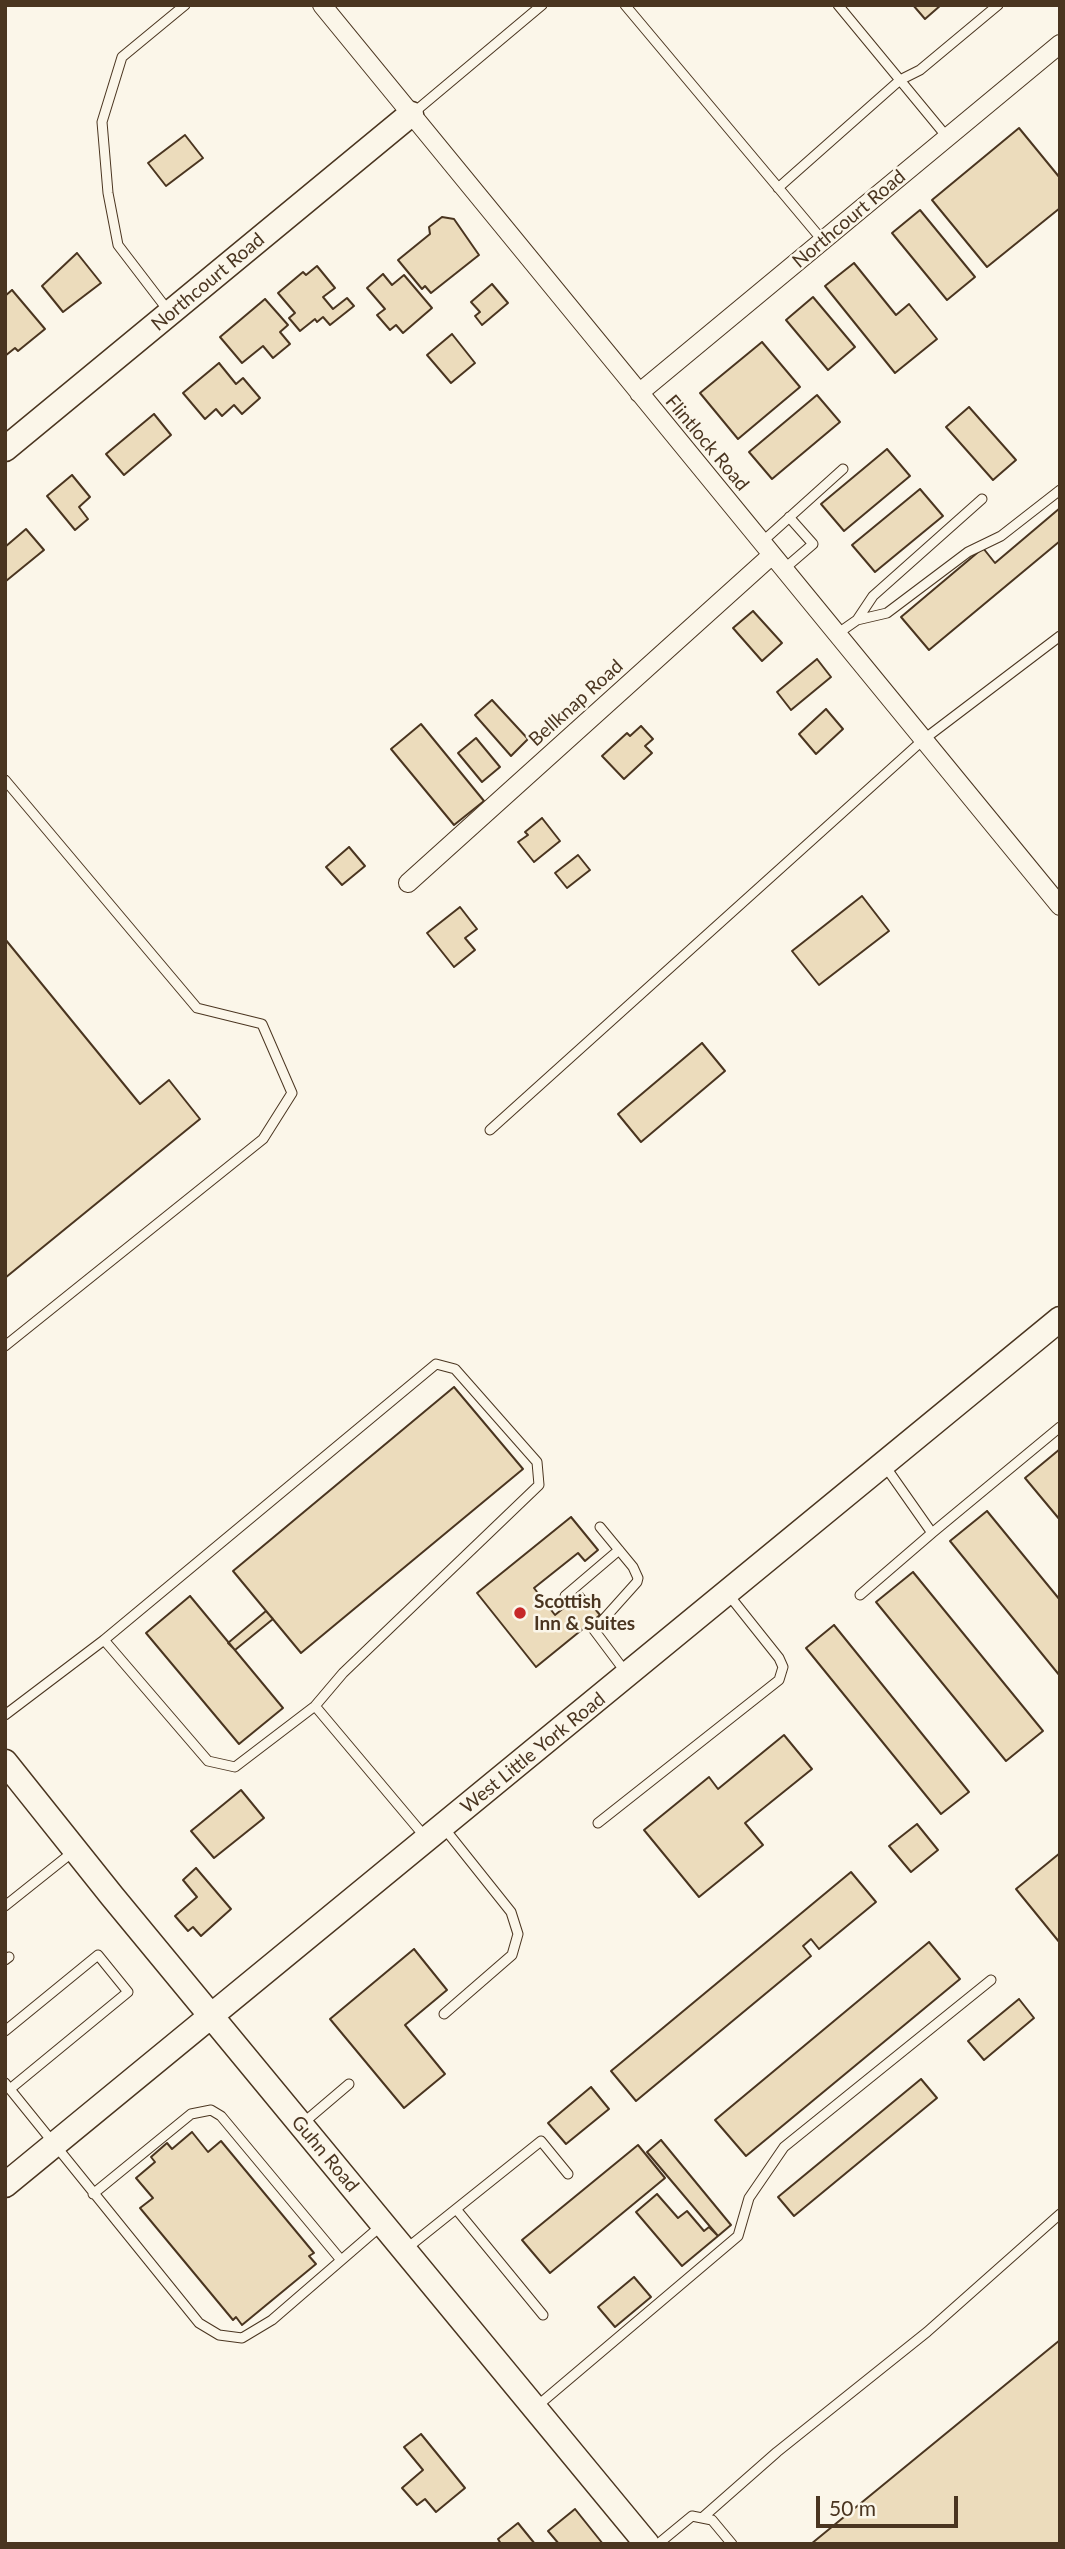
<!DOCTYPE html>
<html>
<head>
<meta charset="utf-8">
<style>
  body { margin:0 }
  #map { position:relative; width:1065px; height:2549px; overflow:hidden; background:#fbf6e9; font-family:Lato,sans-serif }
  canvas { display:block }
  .frame { position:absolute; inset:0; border:7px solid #4a3520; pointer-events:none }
  .scale { position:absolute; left:816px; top:2496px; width:142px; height:32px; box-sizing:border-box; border:4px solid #4a3520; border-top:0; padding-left:9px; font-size:21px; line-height:24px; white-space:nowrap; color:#4a3520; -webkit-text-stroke:5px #fbf6e9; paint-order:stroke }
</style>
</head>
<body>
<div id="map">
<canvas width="1065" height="2549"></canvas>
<div class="frame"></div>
<div class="scale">50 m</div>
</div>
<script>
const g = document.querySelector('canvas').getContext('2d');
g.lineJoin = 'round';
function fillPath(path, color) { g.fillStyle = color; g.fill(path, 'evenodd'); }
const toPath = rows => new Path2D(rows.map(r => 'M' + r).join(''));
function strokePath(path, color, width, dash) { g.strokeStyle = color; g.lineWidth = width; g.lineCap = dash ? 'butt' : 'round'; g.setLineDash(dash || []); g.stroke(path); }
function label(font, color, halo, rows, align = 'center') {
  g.font = font + ' Lato,sans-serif'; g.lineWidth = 5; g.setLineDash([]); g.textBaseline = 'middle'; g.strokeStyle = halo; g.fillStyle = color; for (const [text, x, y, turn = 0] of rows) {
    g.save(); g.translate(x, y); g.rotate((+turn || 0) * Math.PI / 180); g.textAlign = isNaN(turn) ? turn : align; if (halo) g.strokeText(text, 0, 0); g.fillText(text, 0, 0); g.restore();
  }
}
const building = toPath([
  [913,5,941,5,925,19,913,5],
  [1019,128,1060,178,1060,208,987,267,932,200,1019,128],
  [185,135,203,158,166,186,148,163,185,135],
  [920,210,975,277,947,300,892,233,920,210],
  [442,217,454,219,479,255,431,293,425,286,422,289,398,260,430,234,429,227,442,217],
  [77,253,101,283,63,312,42,286,77,253],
  [854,263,896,315,909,304,937,339,895,373,825,286,854,263],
  [317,266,335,288,323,297,333,309,347,298,354,306,330,325,323,317,317,322,315,319,300,331,289,318,295,313,278,293,303,272,306,275,317,266],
  [383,274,392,285,404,275,432,308,403,333,396,325,390,330,377,315,385,309,367,288,383,274],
  [492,284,508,303,482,325,475,316,480,312,471,302,492,284],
  [12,290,45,329,18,351,15,348,5,356,5,296,12,290],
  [813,297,855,347,828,370,786,320,813,297],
  [265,299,288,325,280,332,290,344,273,358,263,346,242,363,220,337,265,299],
  [452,334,475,363,451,383,427,355,452,334],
  [762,342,800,387,738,439,700,393,762,342],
  [219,363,236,384,243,378,260,398,242,414,234,405,222,416,216,409,205,419,183,393,219,363],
  [817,395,840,422,772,479,749,452,817,395],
  [969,407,1016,460,993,480,946,427,969,407],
  [154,414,171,435,124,475,106,454,154,414],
  [887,449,910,476,844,531,821,504,887,449],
  [72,475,90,497,79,507,88,519,75,530,47,496,72,475],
  [920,489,943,516,875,572,852,545,920,489],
  [1060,508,1060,541,929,650,901,617,983,548,995,563,1060,508],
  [26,529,44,550,6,581,5,547,26,529],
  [753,611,782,643,762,661,733,628,753,611],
  [817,659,831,677,791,710,777,692,817,659],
  [492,700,528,739,511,756,475,715,492,700],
  [826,709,843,729,816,754,799,734,826,709],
  [421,724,484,801,454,825,391,749,421,724],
  [641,726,653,739,645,746,652,753,624,779,602,756,627,733,630,736,641,726],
  [476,738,500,767,482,782,458,753,476,738],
  [542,818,560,841,534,862,518,842,528,835,525,832,542,818],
  [349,847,365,866,342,885,326,867,349,847],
  [578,855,590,870,567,888,555,873,578,855],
  [862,896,889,931,819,985,792,951,862,896],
  [460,907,477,929,465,938,475,950,454,967,427,933,460,907],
  [5,939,140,1104,169,1080,200,1119,5,1278,5,939],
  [702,1043,725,1071,641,1142,618,1114,702,1043],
  [454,1387,523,1469,301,1653,233,1571,454,1387],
  [1060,1449,1060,1520,1025,1478,1060,1449],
  [987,1511,1060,1600,1060,1676,950,1541,987,1511],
  [571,1517,598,1550,585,1561,578,1553,534,1588,555,1615,582,1593,600,1615,536,1667,477,1593,571,1517],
  [913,1572,1043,1731,1006,1761,876,1602,913,1572],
  [190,1596,283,1708,239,1744,146,1633,190,1596],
  [266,1611,273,1619,235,1650,228,1643,266,1611],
  [834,1625,969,1792,941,1814,806,1648,834,1625],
  [784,1735,812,1769,745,1823,763,1845,699,1897,644,1830,709,1777,718,1789,784,1735],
  [241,1790,264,1818,214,1858,191,1831,241,1790],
  [917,1824,938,1850,911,1872,889,1846,917,1824],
  [1060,1853,1060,1943,1016,1889,1060,1853],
  [196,1868,231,1909,201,1936,193,1927,188,1931,175,1916,197,1897,183,1880,196,1868],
  [851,1872,876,1902,819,1949,811,1939,803,1946,811,1956,636,2101,611,2071,851,1872],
  [929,1942,960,1979,746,2156,715,2120,929,1942],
  [414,1949,447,1990,405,2025,445,2074,404,2108,330,2019,414,1949],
  [1019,1999,1034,2018,984,2060,968,2041,1019,1999],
  [921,2079,937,2098,794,2216,778,2197,921,2079],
  [591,2087,609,2109,566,2144,548,2123,591,2087],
  [192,2132,208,2152,221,2141,314,2253,309,2256,316,2264,242,2325,236,2317,233,2320,140,2208,153,2198,136,2178,155,2162,151,2157,167,2143,172,2149,192,2132],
  [661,2140,731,2225,718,2236,647,2152,661,2140],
  [638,2145,665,2178,550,2273,522,2240,638,2145],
  [657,2194,678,2218,687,2211,704,2231,709,2227,718,2236,682,2266,636,2212,657,2194],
  [634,2277,651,2297,615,2327,598,2307,634,2277],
  [1060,2340,1060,2544,811,2544,1060,2340],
  [421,2434,465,2488,436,2512,425,2499,417,2505,402,2488,423,2470,404,2447,421,2434],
  [575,2509,603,2544,559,2544,548,2531,575,2509],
  [518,2523,535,2544,501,2544,498,2539,518,2523]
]);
fillPath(building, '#ecdcbc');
strokePath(building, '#4a3520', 2);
const lane = toPath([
  [625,5,823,241],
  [838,5,947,137],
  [412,114,542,5],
  [778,188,900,80,920,70,998,5],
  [170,313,118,245,108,193,102,122,122,57,185,5],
  [762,542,843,469],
  [784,569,813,544,789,517],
  [857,620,873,596,982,499],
  [837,634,857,620,887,613,968,552,1001,536,1060,490],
  [5,780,197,1008,262,1024,292,1093,263,1139,5,1346],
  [490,1130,923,740,1060,636],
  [600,1527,633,1567,638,1578,637,1582,594,1630,627,1674],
  [932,1533,1060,1427],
  [860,1595,932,1533,885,1466],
  [570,1602,565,1596,619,1550],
  [315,1706,426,1838],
  [5,1715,104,1640,436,1364,455,1369,537,1462,539,1485,343,1673,315,1706,235,1767,208,1761,104,1640],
  [598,1823,779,1680,783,1667,779,1658,728,1594],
  [444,1828,511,1912,518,1934,512,1955,444,2014],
  [5,1906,74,1851],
  [5,1960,9,1957],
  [5,2031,98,1955,128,1992,10,2089],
  [5,2083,199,2323,219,2335,242,2338,272,2320,382,2225],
  [302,2124,349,2084],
  [93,2194,191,2114,211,2110,221,2116,341,2260],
  [456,2209,543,2315],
  [406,2249,541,2141,568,2174],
  [536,2407,738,2236,749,2198,784,2147,991,1980],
  [702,2518,777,2452,927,2332,1060,2214],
  [658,2544,692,2516,712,2520,732,2544]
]);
const street = toPath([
  [322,5,1060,906],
  [639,393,1060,44],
  [408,883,772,555]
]);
const secondary = toPath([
  [5,449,411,114],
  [5,1762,112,1896,647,2544],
  [5,2185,1060,1319]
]);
strokePath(lane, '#4a3520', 11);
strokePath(street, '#4a3520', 20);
strokePath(secondary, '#4a3520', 27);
strokePath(lane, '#fbf6e9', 9);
strokePath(street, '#fbf6e9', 18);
strokePath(secondary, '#fbf6e9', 24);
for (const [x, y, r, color] of [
  [520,1613,7,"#c62828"]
]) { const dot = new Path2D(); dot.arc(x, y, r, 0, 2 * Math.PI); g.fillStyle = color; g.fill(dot); strokePath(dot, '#fbf6e9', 2.5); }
label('19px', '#4a3520', '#fbf6e9', [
  ["Northcourt Road",849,219,-40],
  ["Northcourt Road",208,282,-40],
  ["Flintlock Road",707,443,50],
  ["Bellknap Road",576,703,-42],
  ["West Little York Road",533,1753,-39],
  ["Guhn Road",325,2154,50]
]);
label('bold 19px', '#4a3520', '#fbf6e9', [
  ["Scottish",534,1602],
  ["Inn & Suites",534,1624]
], 'left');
</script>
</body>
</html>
